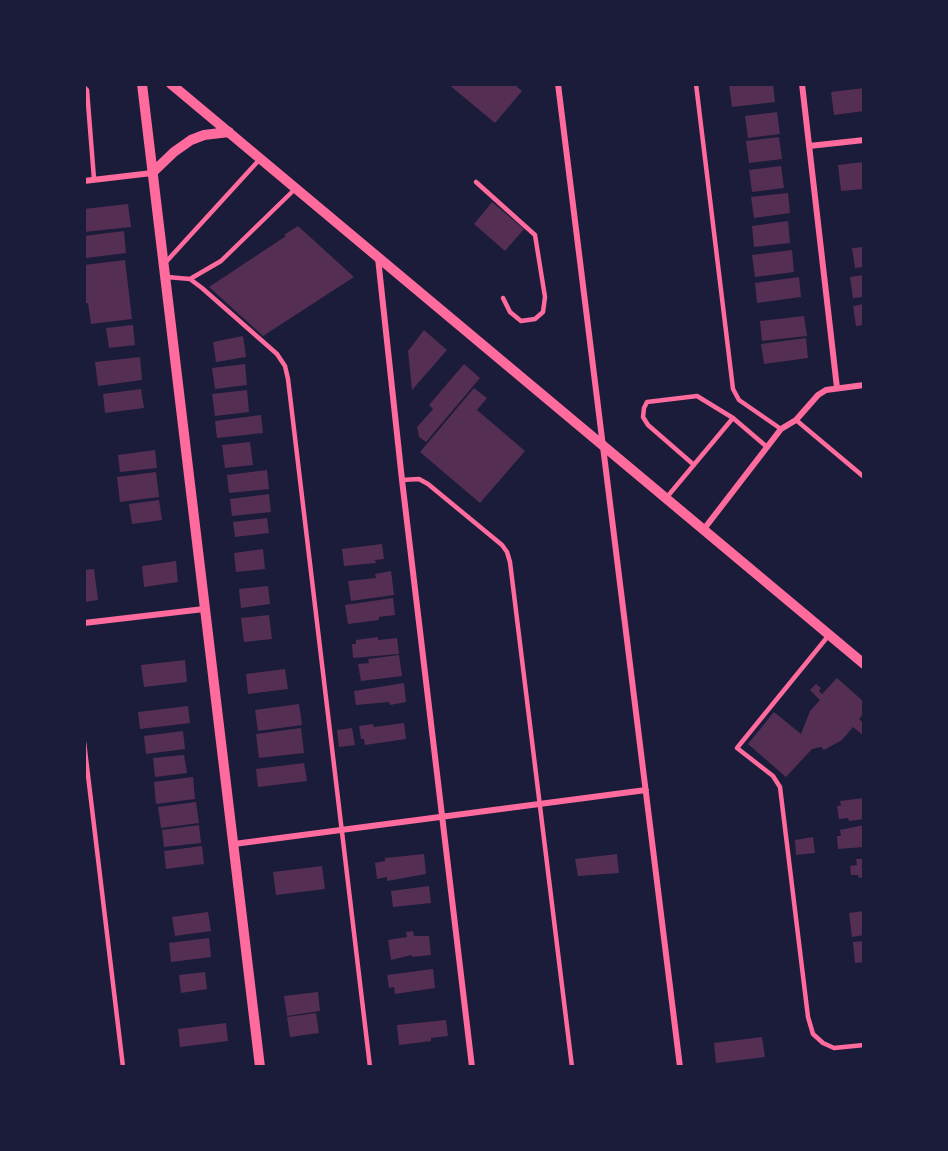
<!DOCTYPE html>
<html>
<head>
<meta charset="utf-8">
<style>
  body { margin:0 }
  #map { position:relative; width:948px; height:1151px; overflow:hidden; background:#1b1b3a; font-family:"Fira Sans",sans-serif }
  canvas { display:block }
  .frame { position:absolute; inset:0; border:86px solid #1b1b3a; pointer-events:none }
</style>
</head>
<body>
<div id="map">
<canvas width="948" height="1151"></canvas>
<div class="frame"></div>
</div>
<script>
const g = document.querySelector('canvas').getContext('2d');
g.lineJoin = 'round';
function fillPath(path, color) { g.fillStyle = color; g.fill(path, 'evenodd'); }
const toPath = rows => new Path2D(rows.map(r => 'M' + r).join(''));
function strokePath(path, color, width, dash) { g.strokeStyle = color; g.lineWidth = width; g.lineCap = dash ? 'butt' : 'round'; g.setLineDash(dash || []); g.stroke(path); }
fillPath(toPath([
  [448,84,514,84,522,91,495,123],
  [729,84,773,84,775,102,732,107],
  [864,88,864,111,834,115,831,92],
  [777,112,780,134,748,138,745,116],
  [779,137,782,159,749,163,746,141],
  [864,162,864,189,841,191,838,165],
  [781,166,784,188,752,192,749,170],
  [788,193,790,213,754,218,751,197],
  [492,202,524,229,505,251,474,224],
  [128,204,131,227,84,232,84,209],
  [788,221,790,243,754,247,752,226],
  [298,226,354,277,263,336,209,287,286,236,284,235],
  [124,231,126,253,86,258,84,236],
  [864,247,864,267,855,268,852,248],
  [792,250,794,272,755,277,752,255],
  [125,260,132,319,91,324,88,303,84,304,84,265],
  [864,275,864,297,853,298,850,277],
  [799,277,801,297,757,303,755,283],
  [864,304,864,325,856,326,853,306],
  [804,316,807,336,762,341,760,321],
  [133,325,135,345,109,348,106,328],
  [424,330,447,350,412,390,408,351],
  [243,336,246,357,216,362,213,342],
  [806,338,808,358,764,364,761,344],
  [140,357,142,380,98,386,95,362],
  [245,364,247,385,215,389,212,368],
  [464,364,480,378,426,442,419,437,417,427,433,409,429,405],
  [474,388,487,398,477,410,525,451,480,503,420,452],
  [141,389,144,408,105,413,103,394],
  [247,390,249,412,215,416,212,394],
  [261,415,263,433,217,438,215,421],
  [250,442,253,465,225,468,222,445],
  [155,450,157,468,120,472,118,455],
  [267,470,269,489,229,493,227,475],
  [156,472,159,497,120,502,117,477],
  [269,494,271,512,232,516,230,499],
  [159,500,162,520,132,524,129,504],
  [267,518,269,533,235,537,233,522],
  [382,544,384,559,375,560,376,563,344,566,342,549],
  [263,549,265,569,236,572,234,553],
  [176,561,178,582,144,587,142,566],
  [94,569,98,600,84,602,84,570],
  [391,571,394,595,351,601,348,581,376,578,375,574],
  [268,586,270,604,241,608,239,589],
  [393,598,395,615,379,617,379,620,348,624,345,605],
  [269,615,272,639,244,642,241,618],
  [378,637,378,640,397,638,399,654,353,658,352,644,356,644,356,640],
  [399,655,402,676,361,681,358,664,369,663,368,659],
  [185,660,187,682,144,687,141,665],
  [285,669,288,689,248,694,246,674],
  [837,678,864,702,864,714,859,719,864,723,864,736,853,727,842,740,824,750,821,747,812,749,786,777,748,744,774,712,801,734,810,711,820,700,810,690,816,684,821,688,819,691,822,694],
  [404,683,406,702,390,705,389,702,356,705,354,691],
  [299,704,302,725,258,731,255,710],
  [188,706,190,723,140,729,138,712],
  [404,723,406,739,365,745,364,739,361,739,359,726,373,724,374,727],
  [301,728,304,753,259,758,256,734],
  [352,728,355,745,339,747,337,730],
  [183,731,185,749,146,754,144,736],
  [184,755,187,773,155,777,153,758],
  [304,763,307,781,258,787,256,769],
  [193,777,195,799,156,804,154,782],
  [864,798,864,819,849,821,848,818,839,819,837,806,841,806,840,801],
  [196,802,199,823,161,828,158,807],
  [199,825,201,843,164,847,162,830],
  [864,825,864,847,838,849,837,836,841,836,840,830],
  [813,837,815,853,796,855,795,840],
  [202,846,204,864,166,869,164,851],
  [424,854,426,874,387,881,387,877,377,879,375,863,385,861,385,858],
  [617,854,619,873,578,876,575,859],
  [856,859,864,859,864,877,859,878,858,875,851,875,850,866,857,865],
  [322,866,325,889,276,895,273,872],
  [429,886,431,903,393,907,391,891],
  [864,911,864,935,852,937,849,913],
  [208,912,211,931,175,936,172,917],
  [413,931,414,936,429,936,431,955,412,957,412,955,391,960,388,940,407,937,406,932],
  [209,938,211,957,171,962,169,943],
  [864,941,864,962,855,963,853,942],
  [433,969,435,988,395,994,394,987,389,988,387,975],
  [205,972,207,989,181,993,179,975],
  [318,992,320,1011,287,1016,284,996],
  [316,1013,319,1033,290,1037,287,1017],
  [446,1020,448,1036,431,1038,431,1041,399,1045,397,1025],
  [226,1023,228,1041,180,1047,178,1029],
  [762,1037,765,1057,716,1063,714,1043]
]), '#542f53');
strokePath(toPath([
  [696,84,733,389,739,400,781,429],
  [84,87,87,90,94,179],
  [476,182,535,235,545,297,543,312,535,319,521,321,510,312,503,298],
  [165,263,260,159],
  [167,277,190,279,202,288,277,354,285,366,288,379,370,1067],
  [190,279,221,261,294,190],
  [796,420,864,477],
  [694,465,648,425,643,417,644,408,647,402,697,396,733,418],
  [402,480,419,479,428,484,502,545,507,552,510,562,572,1067],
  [667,497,733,418,767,447],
  [829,635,737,748,773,776,780,787,808,1017,813,1034,823,1043,834,1048,864,1045],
  [84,742,123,1067]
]), '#ff6b9d', 4.5);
strokePath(toPath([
  [558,84,680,1067],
  [802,84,837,388],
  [809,146,864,140],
  [84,181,152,173],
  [378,258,402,480,472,1067],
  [704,529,781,429,796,420,818,395,826,390,864,385],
  [84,623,204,609],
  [234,844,646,790]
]), '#ff6b9d', 6);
strokePath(toPath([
  [142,84,260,1067],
  [171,84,864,664],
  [152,173,174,152,191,140,204,135,229,132]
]), '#ff6b9d', 10);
</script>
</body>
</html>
